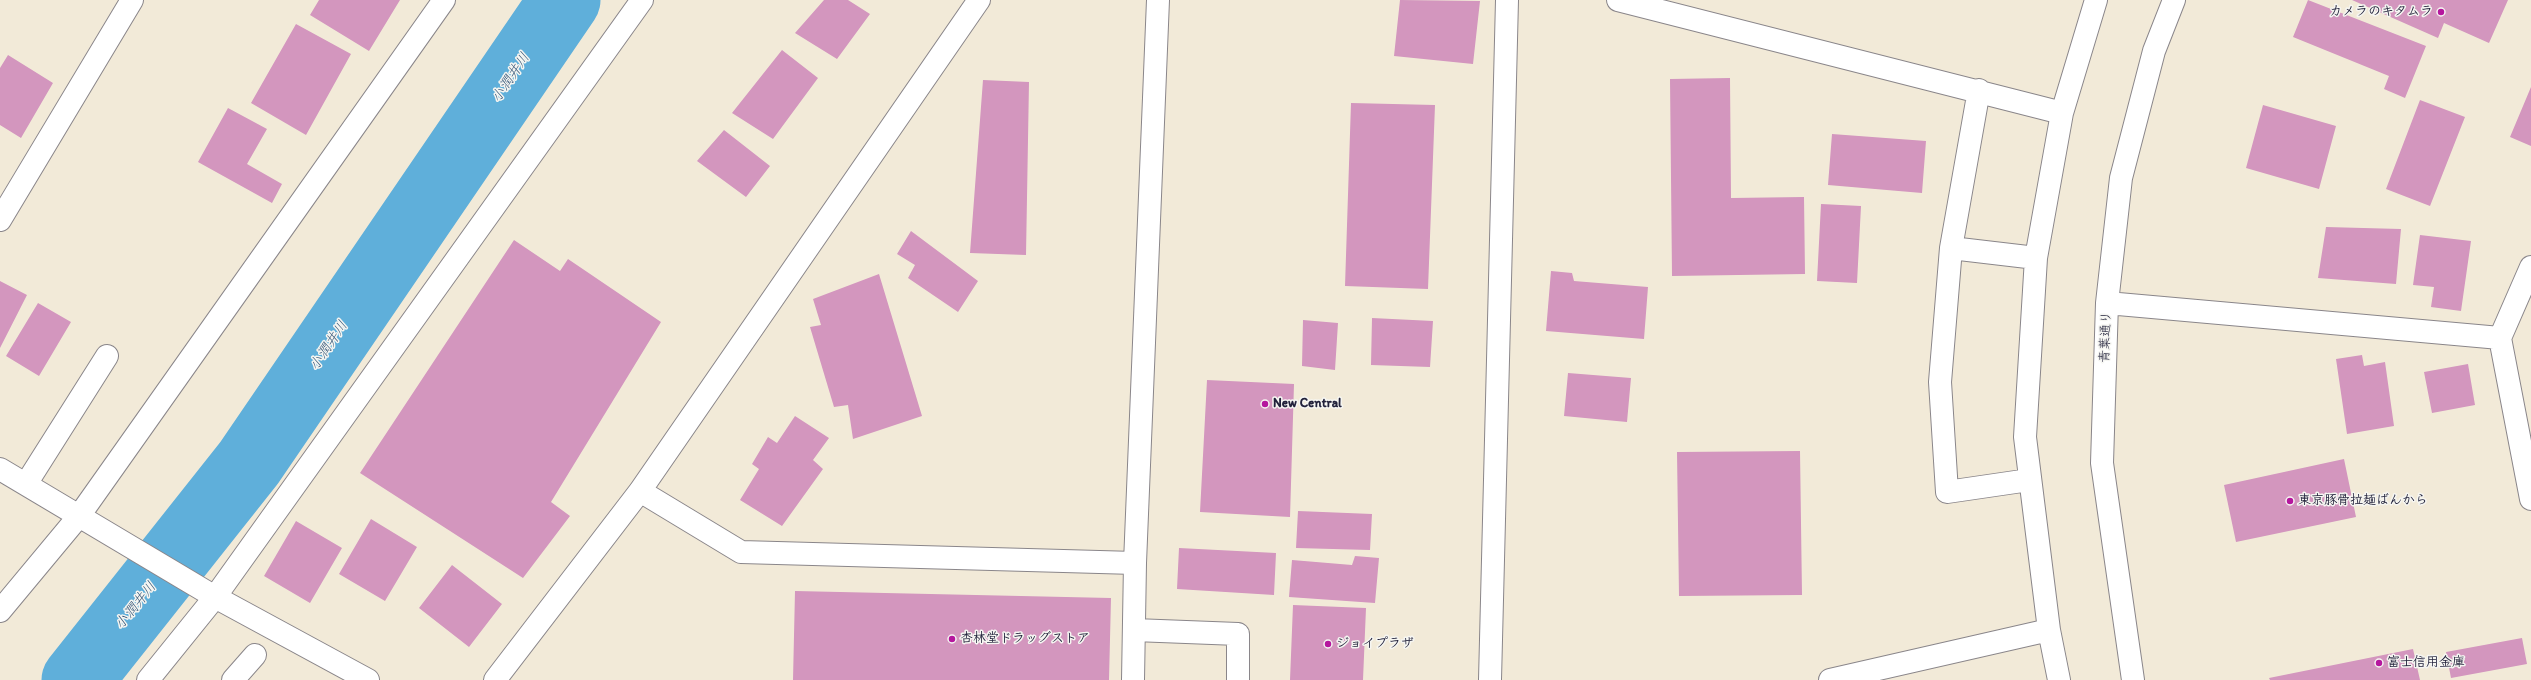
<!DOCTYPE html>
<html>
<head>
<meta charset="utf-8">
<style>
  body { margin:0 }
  canvas { display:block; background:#f2ead8 }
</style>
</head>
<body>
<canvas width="2531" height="680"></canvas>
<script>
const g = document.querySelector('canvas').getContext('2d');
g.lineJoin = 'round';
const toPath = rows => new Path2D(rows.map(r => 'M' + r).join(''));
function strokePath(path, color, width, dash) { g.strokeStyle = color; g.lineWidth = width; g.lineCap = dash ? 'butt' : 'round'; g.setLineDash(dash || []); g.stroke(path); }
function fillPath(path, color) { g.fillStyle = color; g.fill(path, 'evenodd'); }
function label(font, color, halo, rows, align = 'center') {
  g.font = font + ' Itim,"Klee One",sans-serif'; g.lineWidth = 3; g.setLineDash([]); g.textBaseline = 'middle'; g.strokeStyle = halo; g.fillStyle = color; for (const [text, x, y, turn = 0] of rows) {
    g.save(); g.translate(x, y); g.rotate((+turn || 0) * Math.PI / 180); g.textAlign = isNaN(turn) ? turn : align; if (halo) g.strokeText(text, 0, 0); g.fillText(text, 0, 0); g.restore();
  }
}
strokePath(toPath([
  [77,680,249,463,565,0]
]), '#5fafda', 71);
fillPath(toPath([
  [319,0,400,0,369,51,310,15],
  [824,0,848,0,870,14,837,59,795,33],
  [1400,0,1480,1,1473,64,1394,56],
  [2308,0,2426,46,2405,98,2384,89,2389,76,2293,37],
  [2352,0,2508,0,2489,43,2444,23,2438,38],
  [296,24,351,54,306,135,251,103],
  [782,50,818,78,773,139,732,113],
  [8,55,53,83,21,138,0,125,0,68],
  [1730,78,1731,198,1804,197,1805,274,1672,276,1670,79],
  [983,80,1029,82,1026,255,970,253],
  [2531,87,2531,146,2510,137],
  [2420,100,2465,117,2430,206,2386,189],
  [1351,103,1435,105,1428,289,1345,286],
  [2263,105,2336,126,2319,189,2246,168],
  [228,108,267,129,247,164,282,184,272,203,198,162],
  [724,130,770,166,746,197,697,161],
  [1832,134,1926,141,1922,193,1828,185],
  [1821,204,1861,206,1857,283,1817,281],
  [2326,227,2401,229,2396,284,2318,278],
  [911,231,978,281,958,312,908,278,915,265,897,254],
  [2420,235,2471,241,2461,311,2431,307,2434,287,2413,285],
  [514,240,560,271,568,259,661,322,551,502,570,516,523,578,360,473],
  [1551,271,1572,273,1574,281,1648,287,1644,339,1546,331],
  [879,274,922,416,853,439,848,405,834,407,810,327,821,325,813,299],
  [0,281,27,295,0,348],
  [38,303,71,322,39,376,6,356],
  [1372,318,1433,321,1430,367,1371,365],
  [1303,320,1338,323,1335,370,1302,366],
  [2362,355,2364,366,2385,362,2394,426,2347,434,2336,359],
  [2468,364,2475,405,2432,413,2424,372],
  [1568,373,1631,378,1627,422,1564,416],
  [1207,380,1294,384,1290,517,1200,512],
  [795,416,829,438,813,460,823,469,782,526,740,500,759,469,752,464,768,437,777,443],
  [1800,451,1802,595,1679,596,1677,452],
  [2344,459,2356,517,2236,542,2224,485],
  [1298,511,1372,514,1370,550,1296,548],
  [371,519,417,547,385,601,339,574],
  [296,521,342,548,310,603,264,576],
  [1179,548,1276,553,1274,595,1177,589],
  [1355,556,1379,558,1375,603,1289,597,1292,560,1352,565],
  [452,565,502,604,469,647,419,608],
  [795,591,1111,598,1109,680,793,680],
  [1293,605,1366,608,1363,680,1290,680],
  [2522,638,2527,664,2451,678,2446,652],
  [2413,649,2420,680,2270,680,2269,678]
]), '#d396be');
const minor = toPath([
  [1618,0,2062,113],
  [1979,90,1951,248,1940,382,1947,492,2029,480],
  [0,220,132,0],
  [1951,248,2036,258],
  [2531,267,2500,338,2531,499],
  [2107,303,2500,338],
  [0,469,215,597,368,680],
  [26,484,107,356],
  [640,491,741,552,1135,563],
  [0,611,79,516,444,0],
  [1134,630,1238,634,1238,680],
  [148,680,215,597,642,0],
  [233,680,255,655],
  [495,680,640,491,979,0],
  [1133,680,1135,563,1158,0],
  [1490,680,1507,0],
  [1830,680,2049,630],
  [2059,680,2049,630,2025,437,2036,258,2062,113,2096,0],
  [2133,680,2102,463,2107,303,2121,178,2154,51,2174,0]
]);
strokePath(minor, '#8a868a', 24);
strokePath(minor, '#fff', 22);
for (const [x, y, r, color] of [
  [2441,12,4,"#b5179e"],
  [1265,404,4,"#b5179e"],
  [2290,501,4,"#b5179e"],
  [952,639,4,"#b5179e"],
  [1328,644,4,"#b5179e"],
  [2379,663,4,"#b5179e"]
]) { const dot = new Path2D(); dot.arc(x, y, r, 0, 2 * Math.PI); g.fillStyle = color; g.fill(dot); strokePath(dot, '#f6f6f2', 1.5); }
label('bold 13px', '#22223b', '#f6f6f2', [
  ["カメラのキタムラ",2433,12,"right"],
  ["New Central",1273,404],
  ["東京豚骨拉麺ばんから",2298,501],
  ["杏林堂ドラッグストア",960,639],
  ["ジョイプラザ",1336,644],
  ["富士信用金庫",2387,663]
], 'left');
label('13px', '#22223b', '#f6f6f2', [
  ["青葉通り",2106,337,-88]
]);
label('italic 14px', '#3a5a7b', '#f6f6f2', [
  ["小潤井川",511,78,-56],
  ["小潤井川",329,346,-56],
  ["小潤井川",136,606,-51]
]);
</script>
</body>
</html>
